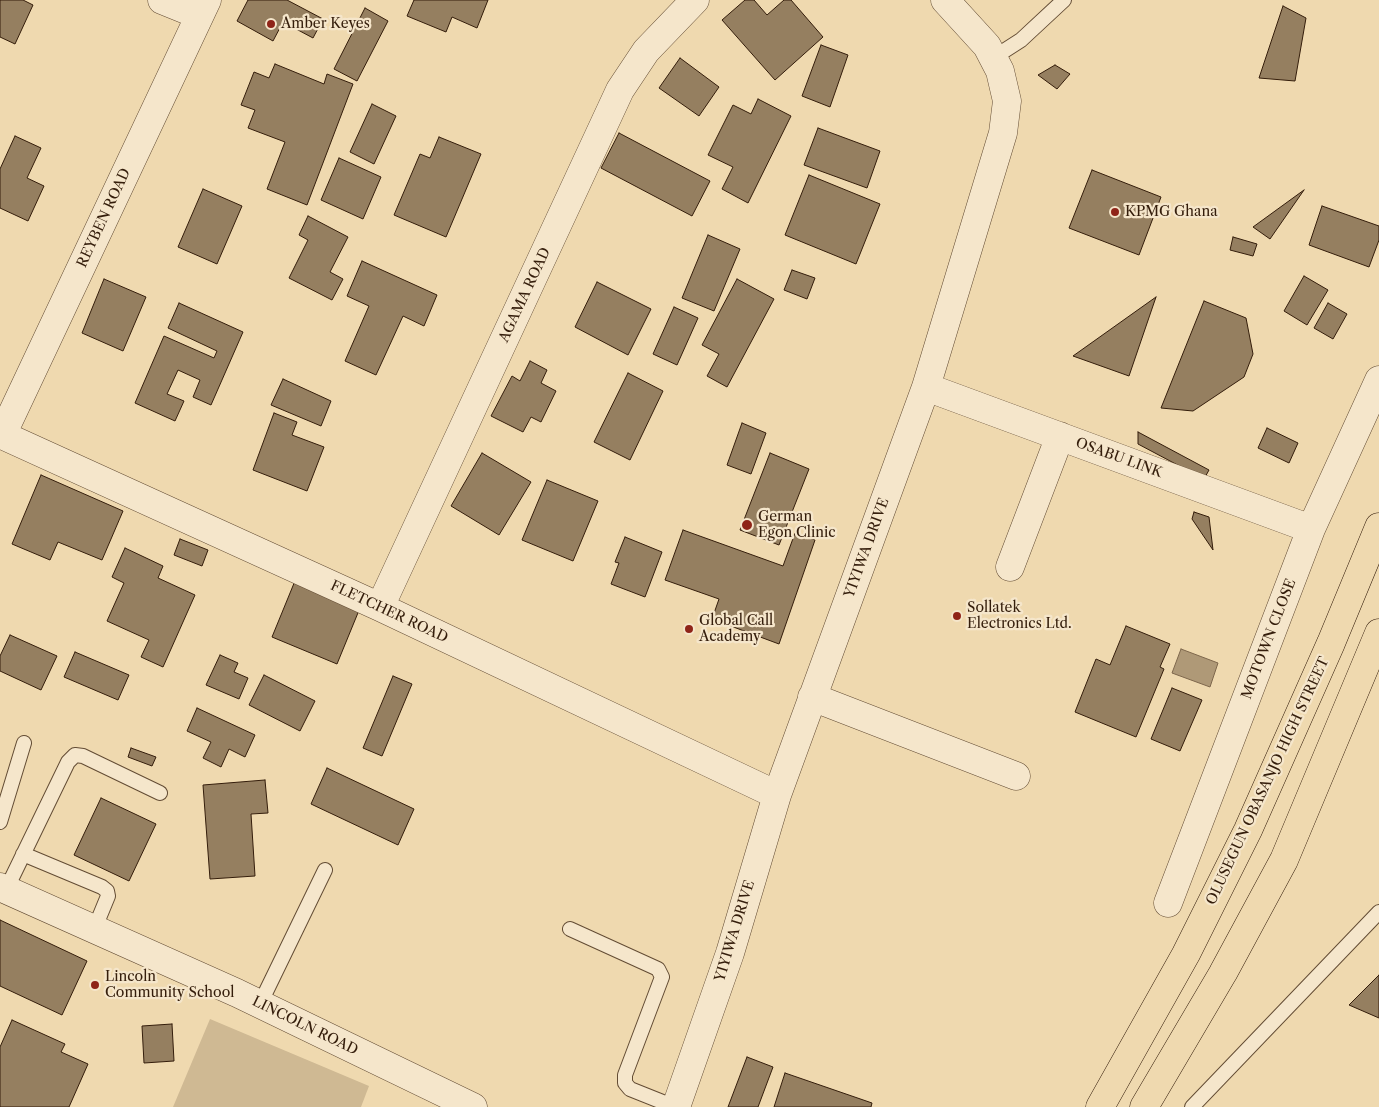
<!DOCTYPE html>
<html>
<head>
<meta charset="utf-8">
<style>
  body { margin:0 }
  canvas { display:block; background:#efd9af }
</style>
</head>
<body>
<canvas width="1379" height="1107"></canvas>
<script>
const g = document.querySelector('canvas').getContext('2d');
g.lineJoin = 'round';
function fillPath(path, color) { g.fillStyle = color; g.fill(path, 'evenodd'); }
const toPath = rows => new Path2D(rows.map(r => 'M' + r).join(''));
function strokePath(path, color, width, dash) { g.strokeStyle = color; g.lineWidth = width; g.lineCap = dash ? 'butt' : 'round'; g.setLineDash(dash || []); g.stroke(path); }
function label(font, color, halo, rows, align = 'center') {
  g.font = font + ' "Libre Caslon Text",serif'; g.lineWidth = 4.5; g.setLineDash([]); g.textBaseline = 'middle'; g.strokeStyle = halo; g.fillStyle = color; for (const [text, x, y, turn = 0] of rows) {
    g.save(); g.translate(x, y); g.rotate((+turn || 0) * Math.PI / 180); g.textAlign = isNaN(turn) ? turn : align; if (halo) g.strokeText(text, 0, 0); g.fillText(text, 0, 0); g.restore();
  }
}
fillPath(toPath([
  [210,1019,369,1086,361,1107,173,1107]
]), '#cfb993');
const water = toPath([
  [1181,649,1218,663,1210,687,1172,673,1181,649]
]);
fillPath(water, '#af9977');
strokePath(water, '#7e674c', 1);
const building = toPath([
  [0,0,23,0,33,5,15,44,0,37,0,0],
  [248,0,287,0,323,19,313,38,283,22,273,41,237,21,248,0],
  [414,0,488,0,477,28,452,17,446,32,407,16,414,0],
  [745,0,754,0,767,15,784,0,791,0,823,37,775,80,722,20,745,0],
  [1283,6,1306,18,1295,81,1259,78,1283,6],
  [365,8,388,21,357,81,334,69,365,8],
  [821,45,848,55,830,107,802,96,821,45],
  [680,58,719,87,699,116,659,88,680,58],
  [275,64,324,84,327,74,353,84,307,205,267,189,285,142,248,128,255,110,241,105,254,72,269,78,275,64],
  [1055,65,1070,74,1057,89,1038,75,1055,65],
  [758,99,791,116,748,203,722,189,733,167,708,155,733,105,751,114,758,99],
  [372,104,396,116,374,164,350,152,372,104],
  [818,128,880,151,867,188,804,165,818,128],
  [619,133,710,181,692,216,601,168,619,133],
  [15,136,41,148,27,178,44,186,28,221,0,208,0,169,15,136],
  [439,137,481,154,446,237,394,215,420,154,430,158,439,137],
  [339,158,381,177,363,219,321,200,339,158],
  [1092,170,1161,197,1139,255,1069,228,1092,170],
  [809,175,880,204,856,264,785,235,809,175],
  [203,189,242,206,217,264,178,247,203,189],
  [1304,190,1270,239,1253,227,1304,190],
  [1322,206,1379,226,1379,240,1369,267,1309,245,1322,206],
  [308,216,348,237,330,272,343,279,332,300,289,278,308,240,299,235,308,216],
  [708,235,740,249,714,311,682,298,708,235],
  [1233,237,1257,244,1253,256,1230,250,1233,237],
  [362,261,437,295,424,326,403,316,376,375,345,361,369,306,347,296,362,261],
  [792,270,815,278,807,299,784,290,792,270],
  [1304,276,1328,290,1307,325,1284,311,1304,276],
  [104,279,146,297,123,351,82,333,104,279],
  [737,279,774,299,727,387,707,376,719,354,702,345,737,279],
  [597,282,651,309,628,355,575,327,597,282],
  [1156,297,1129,376,1073,356,1156,297],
  [1204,301,1246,318,1253,354,1244,377,1193,411,1161,408,1204,301],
  [179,303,243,332,211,405,193,397,200,380,178,370,167,394,184,401,175,421,135,403,164,336,214,358,217,351,168,328,179,303],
  [1328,303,1347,314,1333,339,1314,328,1328,303],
  [674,307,698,318,677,365,653,354,674,307],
  [530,361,547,370,541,383,556,391,541,422,531,417,523,432,491,416,512,376,520,381,530,361],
  [628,373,663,391,630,460,594,442,628,373],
  [283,379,331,401,321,426,271,405,283,379],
  [274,413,297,422,292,435,324,447,307,491,253,470,274,413],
  [742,423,766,433,751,474,727,465,742,423],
  [1267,428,1298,443,1289,463,1258,448,1267,428],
  [1138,432,1209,470,1204,479,1138,444,1138,432],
  [482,453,531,482,499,535,451,506,482,453],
  [770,453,809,469,779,545,740,530,770,453],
  [41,475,123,511,102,560,58,542,50,560,12,544,41,475],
  [547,480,598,501,573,561,522,540,547,480],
  [1194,512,1209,517,1213,550,1192,519,1194,512],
  [683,530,783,566,795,533,815,540,779,644,712,619,719,599,665,580,683,530],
  [625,537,662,552,645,597,611,584,619,563,615,562,625,537],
  [180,539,208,550,202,566,174,555,180,539],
  [125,548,163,566,158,578,195,595,163,667,141,657,149,640,107,621,124,583,112,577,125,548],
  [297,576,362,603,337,664,272,637,297,576],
  [1126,626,1170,644,1160,667,1164,669,1136,737,1075,712,1096,659,1110,665,1126,626],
  [10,635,57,656,41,690,0,671,0,656,10,635],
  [75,652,129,675,118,700,64,677,75,652],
  [220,655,238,663,234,672,248,678,239,699,206,685,220,655],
  [264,675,315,701,300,731,249,705,264,675],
  [393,676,412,684,382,756,363,748,393,676],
  [1172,688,1202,700,1180,751,1151,739,1172,688],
  [197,708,255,735,245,757,229,749,221,767,203,758,211,742,187,731,197,708],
  [131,748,156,757,152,766,128,757,131,748],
  [327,768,414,809,398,845,311,804,327,768],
  [265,780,268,813,251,814,255,876,210,879,203,785,265,780],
  [101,798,156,824,129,881,74,855,101,798],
  [0,920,87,961,62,1015,0,986,0,920],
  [1379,975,1379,1018,1349,1005,1379,975],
  [12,1020,65,1044,61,1052,88,1064,69,1107,0,1107,0,1047,12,1020],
  [172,1024,174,1061,144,1063,142,1026,172,1024],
  [747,1057,773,1067,758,1107,728,1107,747,1057],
  [785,1073,872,1103,871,1107,774,1107,785,1073]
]);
fillPath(building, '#957f60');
strokePath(building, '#341d0b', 1);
const lane = toPath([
  [993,58,1021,40,1064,0],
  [0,822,24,743],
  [23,854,102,887,107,891,108,896,94,930],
  [6,890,68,762,75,755,83,756,160,793],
  [570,929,658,969,662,977,625,1075,625,1083,630,1089,675,1107],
  [260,1004,325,870],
  [1192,1107,1379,912]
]);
const street = toPath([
  [162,0,199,15],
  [926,387,1311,529],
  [0,434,380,607,777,795],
  [2,435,207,0],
  [1010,567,1060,436],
  [380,607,620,90,646,51,695,0],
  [812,697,1016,776],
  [0,887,237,993,473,1107],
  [1168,903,1311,529,1379,380],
  [676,1107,730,953,777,795,926,387,1003,133,1007,101,1000,71,987,46,945,0]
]);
const primary = toPath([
  [1100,1107,1186,954,1248,830,1331,643,1379,527],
  [1144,1107,1223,973,1284,860,1379,633]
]);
strokePath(lane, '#634c34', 16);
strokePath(street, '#634c34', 29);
strokePath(primary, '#341d0b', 29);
strokePath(lane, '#f5e6cb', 14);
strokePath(street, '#f5e6cb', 28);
strokePath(primary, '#efd9af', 28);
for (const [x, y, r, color] of [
  [271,24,5,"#8f2418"],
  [1115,212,5,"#8f2418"],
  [747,525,6,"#8f2418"],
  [957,616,5,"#8f2418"],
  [689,629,5,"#8f2418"],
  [95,985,5,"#8f2418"]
]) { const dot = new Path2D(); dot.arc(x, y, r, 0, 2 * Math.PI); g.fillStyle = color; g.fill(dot); strokePath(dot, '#f5e6cb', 2); }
label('14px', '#341d0b', '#f5e6cb', [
  ["Amber Keyes",281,24],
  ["KPMG Ghana",1125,212],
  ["German",758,517],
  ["Egon Clinic",758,533],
  ["Sollatek",967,608],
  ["Electronics Ltd.",967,624],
  ["Global Call",699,621],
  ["Academy",699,637],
  ["Lincoln",105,977],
  ["Community School",105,993]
], 'left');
label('14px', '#341d0b', '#f5e6cb', [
  ["REYBEN ROAD",104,218,-65],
  ["AGAMA ROAD",525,295,-65],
  ["OSABU LINK",1119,458,20],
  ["YIYIWA DRIVE",867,548,-70],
  ["FLETCHER ROAD",389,612,25],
  ["MOTOWN CLOSE",1269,639,-69],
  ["OLUSEGUN OBASANJO HIGH STREET",1268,781,-65],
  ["YIYIWA DRIVE",735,931,-73],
  ["LINCOLN ROAD",305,1026,26]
]);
</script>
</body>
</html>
